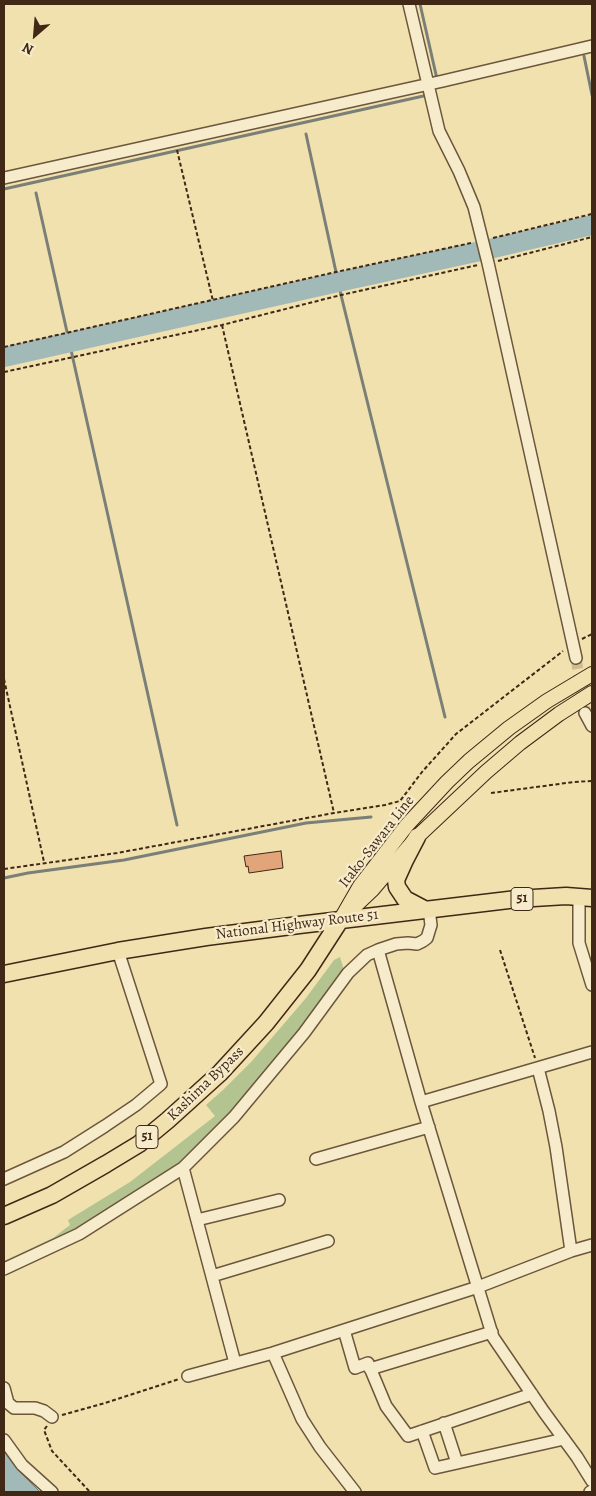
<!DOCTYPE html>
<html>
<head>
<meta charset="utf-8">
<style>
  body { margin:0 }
  #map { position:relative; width:596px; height:1496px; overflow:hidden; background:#f1e1af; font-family:Alegreya,serif }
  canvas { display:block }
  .frame { position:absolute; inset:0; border:5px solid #402716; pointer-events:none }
  .north { position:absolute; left:10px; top:10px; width:50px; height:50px; -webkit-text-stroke:4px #f6eccb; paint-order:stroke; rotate:207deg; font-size:14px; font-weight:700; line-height:20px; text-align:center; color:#402716 }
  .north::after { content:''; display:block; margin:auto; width:18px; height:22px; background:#402716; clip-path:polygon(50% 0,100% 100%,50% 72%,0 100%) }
</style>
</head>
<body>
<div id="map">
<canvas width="596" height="1496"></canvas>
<div class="frame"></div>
<div class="north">N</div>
</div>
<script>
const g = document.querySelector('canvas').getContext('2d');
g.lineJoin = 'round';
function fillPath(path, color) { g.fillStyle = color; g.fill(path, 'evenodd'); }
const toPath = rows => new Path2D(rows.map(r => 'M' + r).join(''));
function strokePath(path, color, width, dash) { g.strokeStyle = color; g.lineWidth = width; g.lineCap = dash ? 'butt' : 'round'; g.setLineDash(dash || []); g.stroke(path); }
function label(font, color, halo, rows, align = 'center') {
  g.font = font + ' Alegreya,serif'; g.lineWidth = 4.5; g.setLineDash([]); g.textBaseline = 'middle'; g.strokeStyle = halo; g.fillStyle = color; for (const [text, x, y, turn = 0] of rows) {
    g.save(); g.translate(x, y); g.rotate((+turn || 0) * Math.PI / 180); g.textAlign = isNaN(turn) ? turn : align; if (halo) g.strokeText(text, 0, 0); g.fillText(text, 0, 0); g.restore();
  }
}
fillPath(toPath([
  [340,957,344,970,266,1076,192,1153,151,1185,92,1222,4,1264,4,1261,53,1238,70,1225,68,1220,130,1182,215,1116,206,1105,223,1090,252,1061,306,998,334,960]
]), '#b3c490');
const water = toPath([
  [4,1451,17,1469,40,1492,4,1492,4,1451]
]);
fillPath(water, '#a1bab7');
strokePath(water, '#7a7f77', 1);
strokePath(toPath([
  [420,4,437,79],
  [584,56,592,95],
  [306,134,341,295,445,717],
  [4,189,428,95],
  [36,193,177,825],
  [4,878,28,873,124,860,306,823,371,817]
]), '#7a7f77', 3);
strokePath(toPath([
  [4,357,338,282,485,250,592,225]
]), '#a1bab7', 20);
const building = toPath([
  [281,851,283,868,249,873,248,866,246,867,244,856,281,851]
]);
fillPath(building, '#e1a579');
strokePath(building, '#402716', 1);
strokePath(toPath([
  [576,658,585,713]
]), '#cebc90', 11, [11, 5.5]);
const minor = toPath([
  [409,4,439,131,459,171,474,207,488,263,576,658],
  [4,178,443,81,592,46],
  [585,713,592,726],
  [579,897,579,943,592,985],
  [378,950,421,1102,493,1337,544,1412,577,1457,592,1481],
  [538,1068,549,1111,556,1147,571,1251],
  [421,1102,592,1052],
  [316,1159,429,1127],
  [183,1168,235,1363],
  [4,1179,64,1152,105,1126,136,1105,161,1084,118,951],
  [197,1220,279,1200],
  [4,1269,79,1234,183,1168,234,1117,304,1033,348,973,367,955,378,950,396,944,408,943,417,944,423,941,427,938,431,925,429,909],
  [212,1276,328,1241],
  [344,1330,355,1368,368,1363,386,1406,408,1436,532,1394],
  [273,1353,302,1419,320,1447,355,1492],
  [370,1369,492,1332],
  [188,1376,273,1353,478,1287,571,1251,592,1245],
  [4,1388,8,1403,14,1408,35,1408,44,1411,52,1417],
  [444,1423,457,1463],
  [422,1431,435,1468,564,1439],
  [4,1440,22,1465,52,1492],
  [590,1492,592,1491]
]);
const major = toPath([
  [352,909,372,890,417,837,486,772,520,743,559,714,592,693],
  [341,919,360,886,407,825,447,782,469,761,509,728,547,701,592,674]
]);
const highway = toPath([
  [417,837,405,860,396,880,397,887,405,899,424,909],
  [4,974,118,951,206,937,299,925,517,899,566,896,592,898],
  [4,1216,52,1195,106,1164,139,1144,168,1120,220,1073,266,1023,308,970,341,919]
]);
strokePath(minor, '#6c563c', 14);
strokePath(major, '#402716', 16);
strokePath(highway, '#402716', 19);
strokePath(toPath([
  [177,150,213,301],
  [493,238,592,214],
  [498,261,592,237],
  [222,325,334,813],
  [4,347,336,272,471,243],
  [4,372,222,325,341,295,478,265],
  [582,639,592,634],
  [4,679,44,862],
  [491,793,574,782,592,781],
  [4,869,117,853,334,813,385,805,400,801,422,772,456,734,563,651],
  [500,950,535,1058],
  [62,1415,105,1403,179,1379],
  [47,1426,44,1430,52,1451,90,1492]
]), '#402716', 2, [4, 2.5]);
strokePath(minor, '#f6eccb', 11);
strokePath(major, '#f1e1af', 14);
strokePath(highway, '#f1e1af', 16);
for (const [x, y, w] of [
  [522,899,22],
  [147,1137,22]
]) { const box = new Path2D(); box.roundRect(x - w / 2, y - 11.5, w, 23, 4); g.fillStyle = '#f6eccb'; g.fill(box); strokePath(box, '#402716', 1); }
label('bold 14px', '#402716', null, [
  ["51",522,899],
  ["51",147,1137]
]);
label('15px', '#402716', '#f6eccb', [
  ["Itako-Sawara Line",377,842,-52],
  ["National Highway Route 51",297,925,-7],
  ["Kashima Bypass",206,1084,-44]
]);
</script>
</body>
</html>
